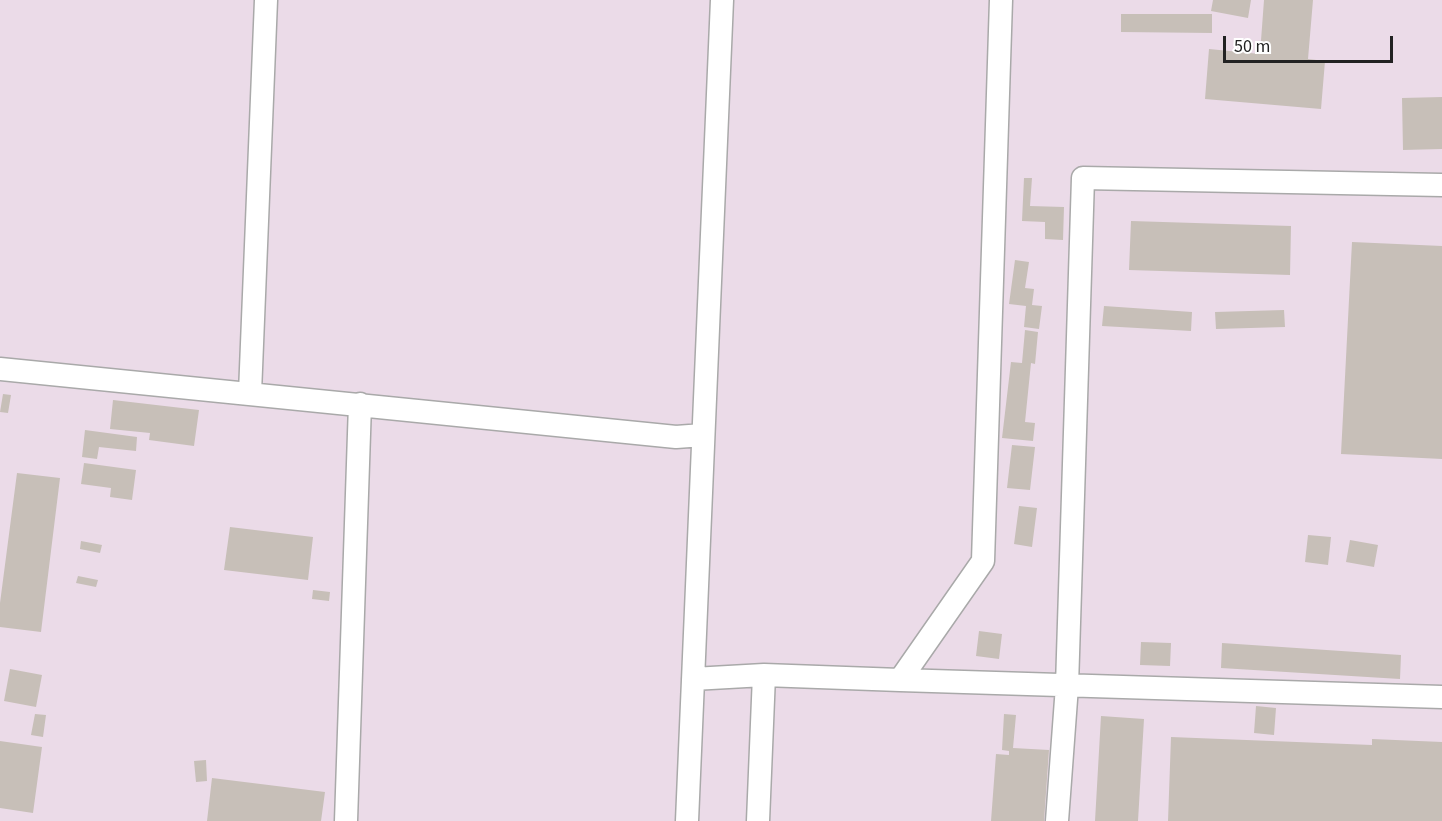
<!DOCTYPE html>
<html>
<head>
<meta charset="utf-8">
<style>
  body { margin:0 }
  #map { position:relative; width:1442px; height:821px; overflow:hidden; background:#f2efe9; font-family:"Source Sans 3",sans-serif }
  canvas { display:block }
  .scale { position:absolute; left:1223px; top:36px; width:170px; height:27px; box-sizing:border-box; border:3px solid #222; border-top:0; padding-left:8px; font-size:18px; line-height:21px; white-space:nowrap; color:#222; -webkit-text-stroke:4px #fff; paint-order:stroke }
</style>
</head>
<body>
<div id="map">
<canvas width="1442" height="821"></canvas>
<div class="scale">50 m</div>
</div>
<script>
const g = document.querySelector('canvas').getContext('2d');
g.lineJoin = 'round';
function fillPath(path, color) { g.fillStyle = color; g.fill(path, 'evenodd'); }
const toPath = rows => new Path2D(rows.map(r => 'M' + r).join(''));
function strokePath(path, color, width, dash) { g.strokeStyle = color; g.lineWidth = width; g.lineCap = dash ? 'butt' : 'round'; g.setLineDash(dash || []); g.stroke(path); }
fillPath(toPath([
  [0,0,1442,0,1442,821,0,821]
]), '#ebdbe8');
fillPath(toPath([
  [1213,0,1251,0,1248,18,1211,11],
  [1264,0,1313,0,1308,59,1325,61,1321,109,1205,99,1209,49,1260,54],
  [1121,14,1212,14,1212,33,1121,32],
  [1442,97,1442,149,1403,150,1402,98],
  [1024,178,1032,178,1030,206,1064,207,1063,240,1045,239,1045,222,1022,221],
  [1131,221,1291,226,1290,275,1129,270],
  [1352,242,1442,246,1442,459,1341,454],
  [1015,260,1029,262,1025,288,1034,289,1032,305,1042,306,1039,329,1024,327,1026,306,1009,304],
  [1104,306,1192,312,1191,331,1102,326],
  [1284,310,1285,327,1216,329,1215,312],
  [1025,330,1038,332,1035,364,1031,363,1025,422,1035,423,1033,441,1002,438,1011,362,1022,363],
  [3,394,11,395,8,413,0,412],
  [113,400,199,410,194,446,149,440,150,433,110,429],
  [85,430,137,437,136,451,99,447,97,459,82,457],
  [1012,445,1035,447,1030,490,1007,488],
  [84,463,136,470,132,500,110,497,111,488,81,484],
  [17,473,60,478,41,632,0,627,0,603],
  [1019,506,1037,508,1032,547,1014,544],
  [230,527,313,537,308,580,224,570],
  [1308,535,1331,537,1328,565,1305,562],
  [1350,540,1378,545,1374,567,1346,562],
  [81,541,102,545,100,553,80,549],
  [78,576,98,580,96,587,76,583],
  [313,590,330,592,329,601,312,599],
  [979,631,1002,634,999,659,976,656],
  [1141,642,1171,643,1170,666,1140,665],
  [1222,643,1401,655,1400,679,1221,668],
  [10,669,42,675,36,707,4,701],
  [1256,706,1276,708,1274,735,1254,733],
  [35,714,46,715,43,737,31,735],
  [1004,714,1016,715,1013,748,1049,750,1044,821,991,821,996,754,1009,755,1009,751,1002,750],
  [1101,716,1144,719,1138,821,1095,821],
  [1171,737,1372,745,1372,739,1442,742,1442,821,1168,821],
  [0,741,42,747,33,813,0,808],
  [206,760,207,781,196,782,194,761],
  [212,778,325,792,321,821,207,821]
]), '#c7bfb8');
const minor = toPath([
  [0,369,676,437,703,435],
  [250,393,266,0],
  [693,679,764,675],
  [900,680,1442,697],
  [346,821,360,404],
  [687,821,722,0],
  [758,821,764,675,900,680,983,561,1001,0],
  [1057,821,1067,686,1083,178,1442,185]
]);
strokePath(minor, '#a9a9a9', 25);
strokePath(minor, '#fff', 22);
</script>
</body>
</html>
